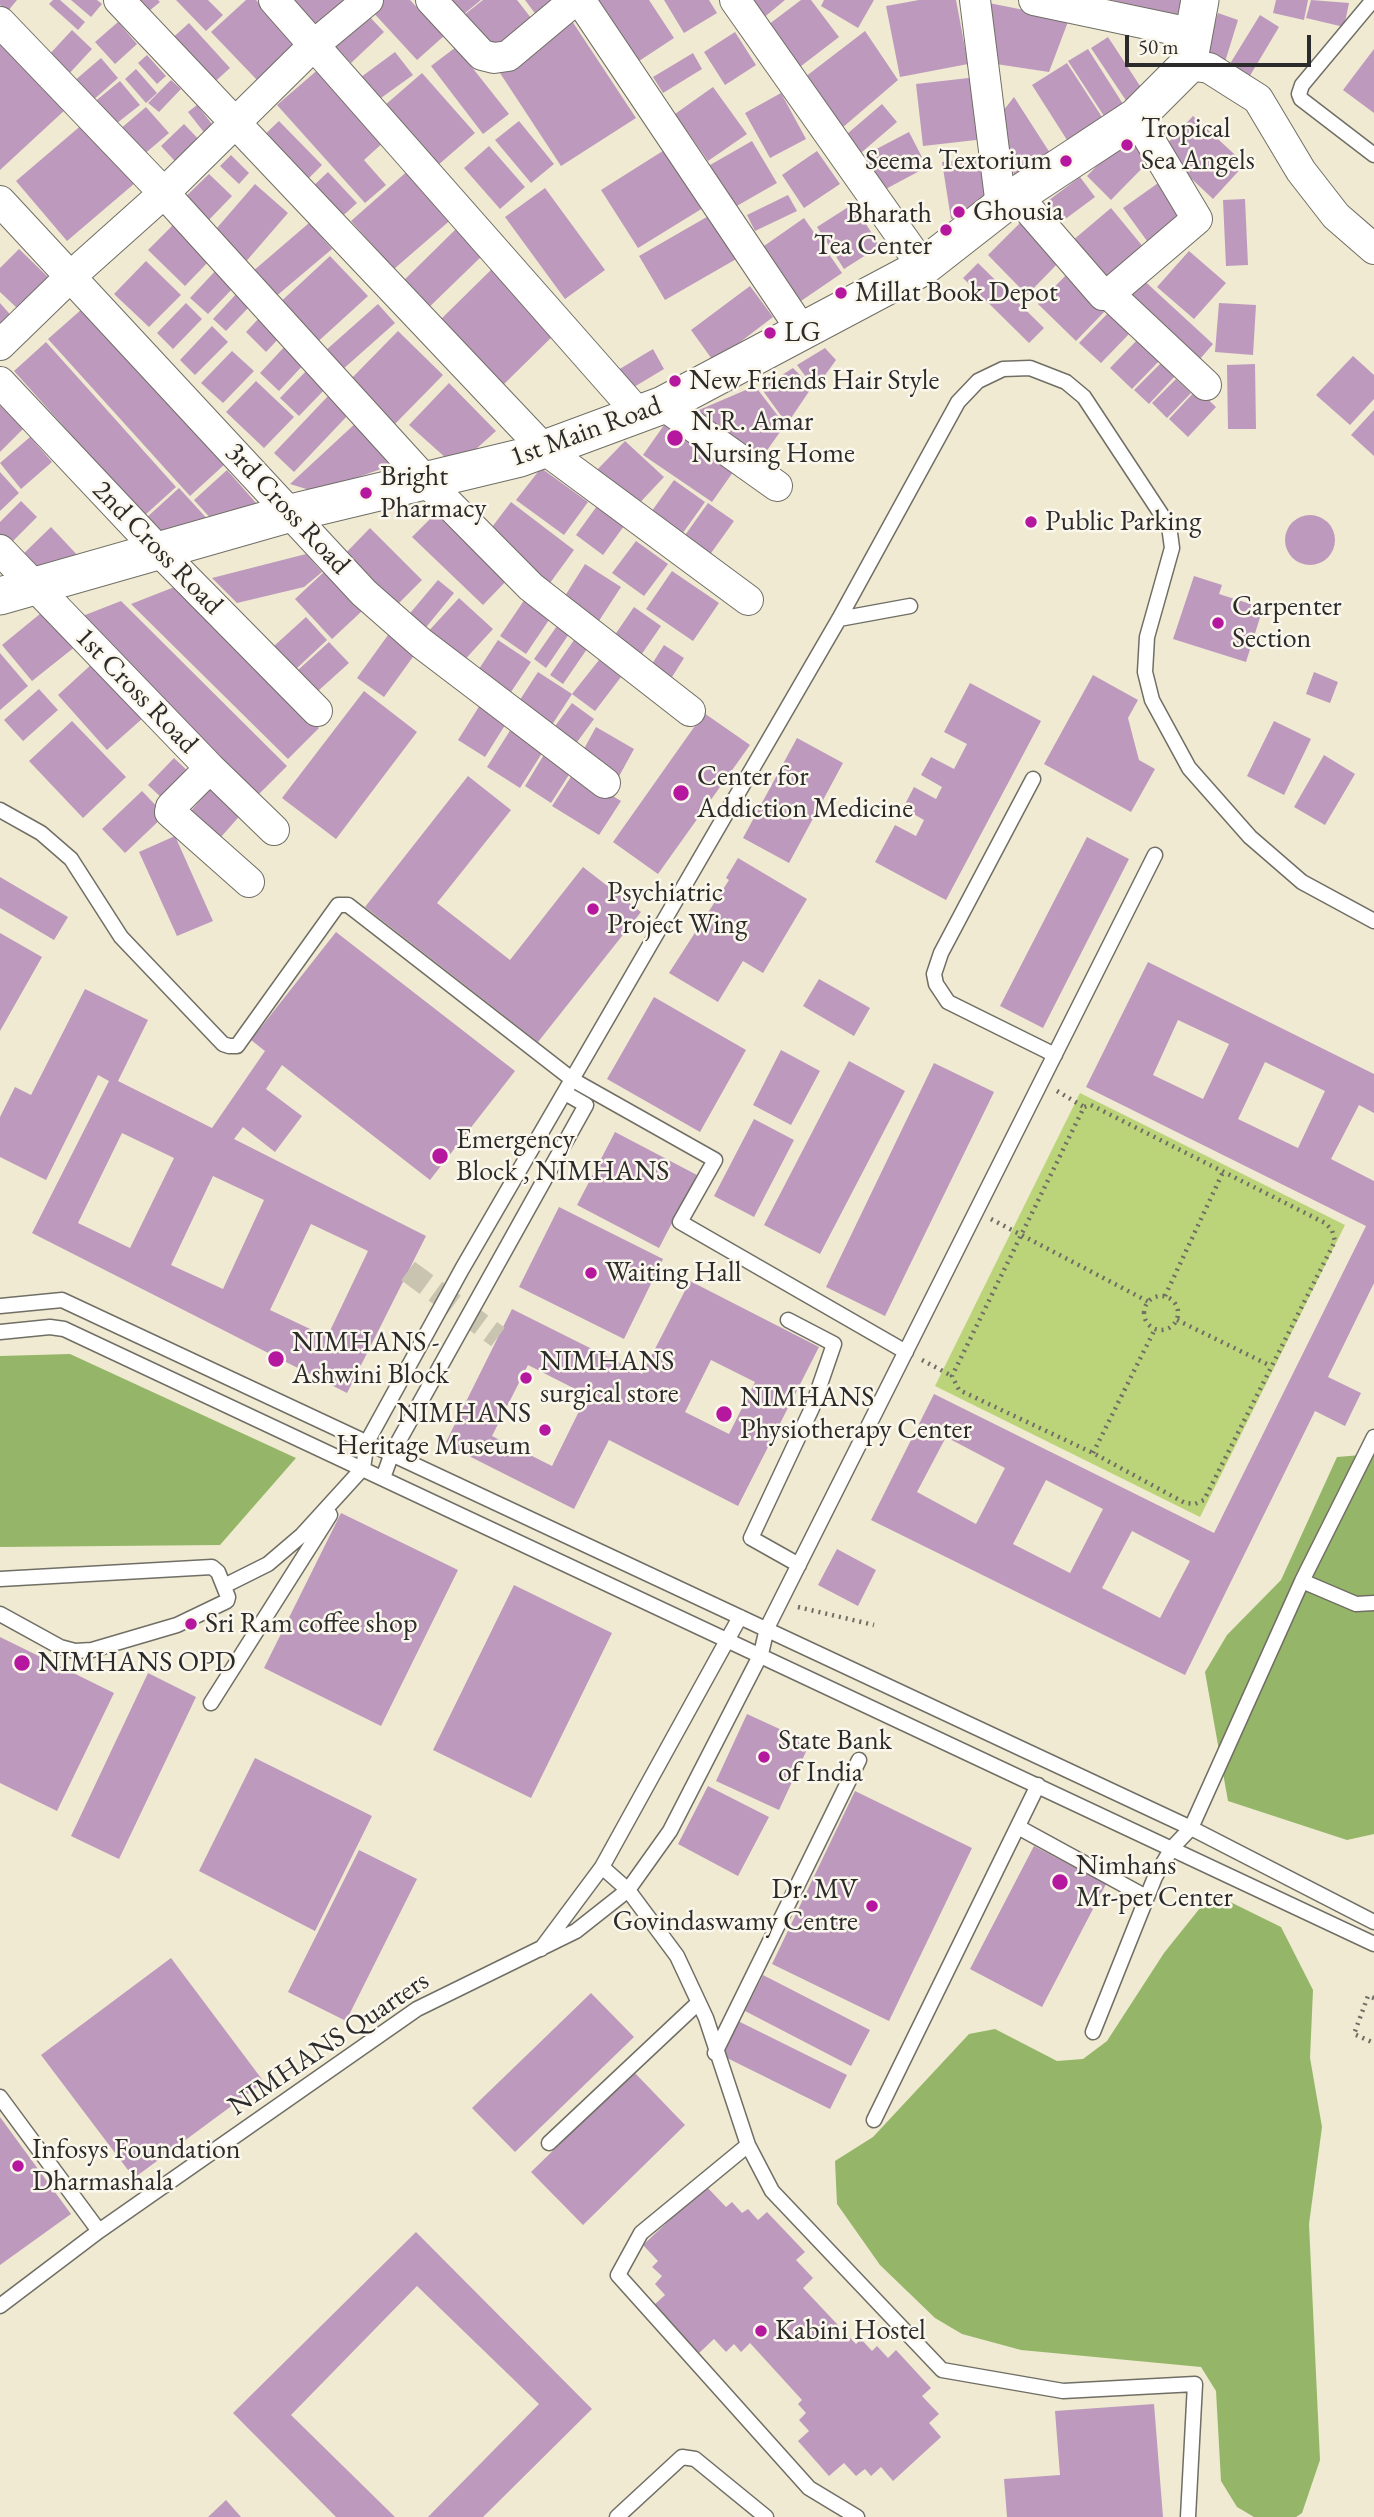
<!DOCTYPE html>
<html>
<head>
<meta charset="utf-8">
<style>
  body { margin:0 }
  #map { position:relative; width:1374px; height:2517px; overflow:hidden; background:#efead1; font-family:"EB Garamond",serif }
  canvas { display:block }
  .scale { position:absolute; left:1125px; top:35px; width:186px; height:32px; box-sizing:border-box; border:4px solid #2b2b2b; border-top:0; padding-left:9px; font-size:21px; line-height:24px; white-space:nowrap; color:#2b2b2b; -webkit-text-stroke:5px #fbf7ec; paint-order:stroke }
</style>
</head>
<body>
<div id="map">
<canvas width="1374" height="2517"></canvas>
<div class="scale">50 m</div>
</div>
<script>
const g = document.querySelector('canvas').getContext('2d');
g.lineJoin = 'round';
function fillPath(path, color) { g.fillStyle = color; g.fill(path, 'evenodd'); }
const toPath = rows => new Path2D(rows.map(r => 'M' + r).join(''));
function strokePath(path, color, width, dash) { g.strokeStyle = color; g.lineWidth = width; g.lineCap = dash ? 'butt' : 'round'; g.setLineDash(dash || []); g.stroke(path); }
function label(font, color, halo, rows, align = 'center') {
  g.font = font + ' "EB Garamond",serif'; g.lineWidth = 5; g.setLineDash([]); g.textBaseline = 'middle'; g.strokeStyle = halo; g.fillStyle = color; for (const [text, x, y, turn = 0] of rows) {
    g.save(); g.translate(x, y); g.rotate((+turn || 0) * Math.PI / 180); g.textAlign = isNaN(turn) ? turn : align; if (halo) g.strokeText(text, 0, 0); g.fillText(text, 0, 0); g.restore();
  }
}
fillPath(toPath([
  [1080,1093,1345,1225,1200,1517,935,1386]
]), '#bcd479');
fillPath(toPath([
  [70,1354,296,1458,220,1545,0,1547,0,1356],
  [1374,1454,1374,1834,1347,1840,1228,1801,1205,1672,1227,1635,1281,1580,1337,1457],
  [1212,1893,1281,1927,1313,1990,1310,2058,1322,2127,1309,2224,1320,2460,1302,2513,1296,2517,1254,2517,1237,2507,1221,2481,1216,2391,1201,2367,1021,2350,962,2334,935,2318,880,2265,837,2204,835,2161,873,2137,969,2034,995,2029,1057,2061,1083,2059,1107,2041,1164,1953]
]), '#95b669');
fillPath(toPath([
  [0,0,17,0,8,11,0,5],
  [53,0,60,0,85,22,78,30,49,4],
  [71,0,97,0,102,4,91,17],
  [129,0,158,0,160,2,143,16],
  [176,0,208,0,223,15,206,31],
  [246,0,256,0,297,43,257,80,211,32],
  [290,0,346,0,316,28],
  [382,0,410,0,444,36,417,60,371,10],
  [445,0,481,0,459,18],
  [483,0,517,0,535,23,494,54,464,15],
  [525,0,566,0,540,20],
  [598,0,649,0,674,38,639,61],
  [664,0,709,0,717,13,684,33],
  [746,0,785,0,762,19],
  [801,0,811,0,839,37,792,73,760,31],
  [824,0,874,0,858,28,821,6],
  [919,0,956,0,968,64,900,77,886,6],
  [1111,0,1181,0,1177,17],
  [1276,0,1308,0,1304,20,1273,13],
  [1311,0,1349,3,1344,27,1306,18],
  [984,2,1069,19,1049,72,996,64],
  [1218,13,1238,20,1224,65,1203,59],
  [367,14,384,32,351,63,334,45],
  [1260,15,1279,27,1248,79,1228,67],
  [572,21,636,118,561,166,498,70],
  [118,22,137,44,115,64,95,42],
  [189,23,230,68,208,88,167,43],
  [72,30,92,49,67,76,47,57],
  [865,31,898,80,835,134,796,84],
  [735,32,756,65,725,85,704,52],
  [1108,37,1144,92,1127,102,1091,48],
  [0,39,66,109,0,170],
  [456,47,509,114,483,134,431,66],
  [1088,49,1123,104,1104,116,1068,61],
  [1374,49,1374,113,1343,90],
  [395,52,413,75,374,103,357,80],
  [693,53,702,69,663,93,653,77],
  [147,55,166,76,157,84,138,63],
  [101,58,118,78,91,102,73,82],
  [1067,63,1102,117,1067,140,1032,85],
  [321,67,386,140,364,160,386,185,365,203,277,105],
  [136,69,157,93,146,103,125,79],
  [422,73,475,133,437,166,384,106],
  [977,77,985,139,923,146,916,84],
  [171,80,181,89,159,112,148,103],
  [120,81,140,105,112,127,93,103],
  [713,87,747,134,708,161,675,114],
  [781,93,806,139,770,158,745,113],
  [1014,97,1050,153,1014,176,1003,111],
  [882,104,897,122,855,158,840,140],
  [197,105,219,133,210,140,188,112],
  [146,107,169,133,142,156,119,130],
  [1193,116,1245,164,1213,199,1161,150],
  [279,121,322,165,304,183,261,138],
  [519,121,554,164,531,183,495,140],
  [84,123,135,183,67,241,16,181],
  [184,124,207,148,183,170,161,146],
  [1131,131,1155,155,1111,200,1087,176],
  [909,132,927,167,882,191,863,156],
  [752,141,777,183,735,207,710,165],
  [489,146,525,187,500,209,464,168],
  [666,149,703,208,638,248,601,190],
  [817,151,840,184,804,208,782,175],
  [231,155,249,173,239,184,220,166],
  [982,157,991,214,951,219,942,162],
  [411,168,454,217,394,269,351,221],
  [328,172,357,203,337,221,309,190],
  [209,174,232,196,203,226,179,203],
  [1168,176,1200,221,1155,252,1123,208],
  [1080,177,1095,197,1060,223,1045,203],
  [255,184,288,213,243,265,210,236],
  [545,188,605,270,565,299,505,217],
  [788,195,797,211,755,231,747,215],
  [1245,199,1248,265,1226,266,1223,200],
  [853,204,880,246,844,269,817,227],
  [1111,208,1154,260,1115,293,1072,241],
  [712,214,738,258,665,300,639,256],
  [804,218,842,273,801,301,764,246],
  [1024,219,1063,258,1027,295,988,255],
  [309,223,332,249,274,298,252,272],
  [174,224,211,259,185,286,148,250],
  [459,226,485,253,420,316,394,290],
  [19,249,48,277,17,308,0,292,0,268],
  [1189,251,1226,283,1194,319,1157,287],
  [330,256,368,296,312,347,275,307],
  [146,261,181,295,149,327,114,294],
  [978,263,1044,328,1029,343,963,278],
  [496,265,560,329,500,388,436,324],
  [218,268,236,285,208,314,190,298],
  [1069,272,1107,309,1076,341,1038,304],
  [1138,275,1213,344,1193,367,1117,298],
  [750,286,773,317,714,362,691,330],
  [238,292,251,305,226,331,213,319],
  [0,303,15,320,0,333],
  [186,303,202,319,173,349,157,333],
  [1219,303,1256,305,1253,355,1215,352],
  [378,304,395,323,342,370,325,351],
  [82,309,224,465,190,496,48,339],
  [1109,312,1130,333,1101,363,1079,343],
  [260,317,281,336,266,352,246,332],
  [212,326,228,342,195,375,180,360],
  [398,331,443,375,394,425,349,381],
  [1139,338,1161,359,1132,389,1110,368],
  [46,342,176,487,144,516,14,371],
  [287,344,306,362,279,391,260,373],
  [825,348,836,360,815,389,797,365],
  [653,349,664,369,629,390,618,370],
  [232,351,254,371,223,403,201,383],
  [1353,356,1374,375,1374,399,1350,425,1316,395],
  [1162,362,1176,375,1149,404,1134,390],
  [1255,364,1256,429,1228,429,1227,365],
  [793,368,812,387,787,424,761,388],
  [308,369,327,387,299,416,280,398],
  [1176,379,1191,393,1167,418,1152,403],
  [256,381,294,417,264,448,226,412],
  [449,383,496,431,456,467,409,425],
  [755,386,785,425,758,463,692,413],
  [1197,389,1216,407,1188,437,1169,419],
  [329,395,349,414,294,472,274,453],
  [0,405,24,428,0,452],
  [1374,410,1374,456,1351,435],
  [669,418,738,465,712,502,643,455],
  [358,421,398,463,316,492,290,484],
  [30,437,52,462,21,489,0,463],
  [625,441,664,477,633,510,594,473],
  [541,468,588,502,564,535,516,500],
  [227,470,264,512,214,522,194,500],
  [0,472,19,493,0,511],
  [674,480,705,502,675,544,644,522],
  [179,488,211,523,161,536,145,519],
  [21,501,37,517,7,547,0,539,0,522],
  [511,502,574,550,550,583,486,535],
  [708,503,734,521,704,563,678,545],
  [597,506,624,526,603,555,576,535],
  [441,508,511,576,483,605,412,537],
  '1285 540a25 25 0 1 1 50 0a25 25 0 1 1-50 0Z',
  [51,527,81,559,44,577,15,562],
  [370,528,422,580,391,611,340,559],
  [636,541,668,564,644,596,612,573],
  [306,554,322,572,304,587,237,603,212,578],
  [585,564,621,587,595,627,560,604],
  [325,571,362,611,332,639,295,599],
  [672,571,719,603,693,641,646,609],
  [1194,576,1222,585,1219,594,1263,608,1246,662,1173,639],
  [438,580,454,593,423,631,406,618],
  [177,586,319,728,288,759,131,604],
  [459,598,493,629,459,666,425,635],
  [525,599,551,617,526,654,500,636],
  [121,601,287,766,258,795,80,617],
  [634,607,661,626,637,661,610,642],
  [46,609,76,646,32,681,2,645],
  [306,617,327,640,296,669,274,646],
  [559,623,571,631,546,668,534,659],
  [388,635,415,654,384,697,357,678],
  [498,640,531,662,509,695,477,672],
  [574,640,587,649,563,684,550,675],
  [329,642,349,663,318,691,298,670],
  [664,645,684,658,667,685,647,672],
  [0,653,28,686,0,710],
  [599,660,621,677,595,711,572,694,548,731,514,709,538,672,572,694],
  [93,663,143,718,107,750,58,695],
  [1314,672,1338,682,1330,703,1306,694],
  [1093,675,1138,700,1128,718,1139,760,1155,769,1131,812,1044,764],
  [970,683,1041,721,946,900,875,862,895,825,916,836,924,820,903,808,914,787,936,799,942,787,921,775,931,757,954,769,967,744,944,732],
  [39,689,58,710,23,741,4,720],
  [364,691,417,732,336,839,282,798],
  [572,703,594,719,572,749,550,733],
  [480,705,507,722,485,757,458,740],
  [704,713,750,745,658,874,613,842],
  [72,721,126,777,83,818,29,761],
  [1274,721,1311,739,1284,795,1247,776],
  [596,727,634,749,617,780,579,758],
  [511,729,544,750,520,788,487,767],
  [797,738,843,763,789,863,743,838],
  [545,753,572,770,551,803,525,786],
  [1324,755,1355,774,1325,825,1294,807],
  [174,758,192,775,166,802,148,785],
  [574,772,621,801,599,835,552,806],
  [468,776,511,810,437,903,510,960,583,867,641,912,538,1042,365,907],
  [214,784,244,811,214,845,184,819],
  [142,791,165,815,125,853,102,829],
  [175,836,213,921,177,936,139,852],
  [1087,837,1129,859,1043,1028,1000,1006],
  [738,858,807,899,763,973,743,961,718,1002,669,973,729,880,726,878],
  [0,877,68,917,54,940,0,908],
  [336,932,515,1071,430,1180,282,1065,266,1089,302,1116,275,1152,243,1127,234,1139,426,1236,347,1393,32,1233,109,1081,98,1075,46,1180,0,1157,0,1117,15,1087,31,1095,85,989,148,1020,118,1081,212,1128,265,1051,251,1040],
  [122,1133,174,1158,130,1248,78,1223],
  [213,1176,264,1200,223,1289,171,1265],
  [311,1224,368,1251,327,1337,270,1310],
  [0,933,42,957,0,1031],
  [1148,962,1374,1074,1374,1113,1359,1105,1331,1159,1374,1181,1374,1283,1328,1377,1361,1393,1345,1426,1315,1411,1185,1675,871,1520,934,1394,1214,1533,1366,1226,1086,1087],
  [1178,1020,1229,1044,1203,1099,1153,1075],
  [1265,1062,1325,1091,1298,1148,1238,1119],
  [946,1437,1005,1468,976,1524,917,1492],
  [1046,1480,1103,1509,1070,1573,1013,1544],
  [1132,1531,1190,1561,1160,1618,1102,1588],
  [819,979,870,1008,854,1036,803,1006],
  [654,997,746,1050,700,1132,607,1079],
  [781,1050,820,1071,791,1125,753,1105],
  [849,1061,905,1091,820,1254,764,1225],
  [934,1063,994,1092,885,1316,826,1287],
  [754,1119,794,1140,754,1217,714,1196],
  [615,1132,697,1175,659,1248,577,1205],
  [559,1207,663,1259,624,1339,519,1287],
  [690,1281,819,1347,738,1506,609,1440,574,1509,445,1444,512,1309,642,1374],
  [711,1360,755,1382,729,1434,685,1412],
  [528,1365,587,1395,552,1466,492,1436],
  [341,1513,458,1570,381,1726,264,1668],
  [837,1549,876,1570,858,1606,818,1585],
  [514,1585,612,1633,531,1798,433,1750],
  [0,1637,114,1693,57,1811,0,1783],
  [148,1673,196,1697,119,1859,71,1836],
  [747,1714,810,1743,779,1810,716,1781],
  [255,1758,372,1816,315,1931,199,1871],
  [708,1786,769,1817,738,1876,678,1844],
  [855,1791,972,1848,889,2021,772,1964],
  [1034,1846,1106,1884,1042,2007,970,1969],
  [359,1850,417,1879,346,2021,288,1992],
  [171,1958,264,2082,134,2178,41,2055],
  [763,1975,870,2030,851,2066,745,2011],
  [591,1993,634,2037,515,2152,472,2108],
  [738,2021,847,2075,830,2109,721,2055],
  [634,2072,685,2125,583,2225,531,2172],
  [0,2117,71,2214,0,2265],
  [706,2186,726,2207,732,2202,742,2213,748,2209,758,2220,767,2212,805,2252,796,2260,813,2278,803,2288,856,2344,861,2339,872,2351,877,2346,888,2358,896,2350,931,2388,922,2396,939,2414,929,2423,941,2437,893,2481,881,2467,871,2476,865,2469,856,2476,844,2463,829,2476,798,2441,809,2431,799,2420,806,2413,798,2404,802,2400,750,2343,741,2352,734,2344,726,2352,714,2339,699,2353,654,2305,665,2295,655,2284,662,2276,652,2267,658,2261,643,2245],
  [416,2232,592,2409,483,2517,428,2517,539,2404,417,2286,291,2415,395,2517,336,2517,233,2413],
  [1154,2404,1163,2517,1007,2517,1004,2479,1060,2475,1055,2411],
  [226,2500,241,2517,208,2517]
]), '#bd9abd');
strokePath(toPath([
  [408,1271,498,1337]
]), '#c8c4b0', 23, [23, 11]);
const service = toPath([
  [1373,0,1302,85,1299,94,1301,99,1374,155],
  [839,619,910,606],
  [1033,779,941,953,934,974,936,984,948,1002,1055,1055],
  [0,810,41,833,71,859,121,937,223,1044,229,1046,237,1046,338,905,348,905,573,1080,715,1160,680,1222,906,1352],
  [0,1306,62,1300,1191,1828,1374,1922],
  [788,1320,834,1344,812,1408,751,1538,799,1565],
  [0,1332,50,1327,64,1329,1374,1944],
  [383,1478,392,1453,586,1105,565,1093],
  [0,1579,212,1567,218,1572,228,1597,227,1601,177,1625,92,1650,75,1651,60,1647,0,1614],
  [1302,1581,1356,1604,1374,1603],
  [224,1586,268,1564,302,1535,363,1468,367,1442,462,1269,839,619,958,402,978,381,1003,369,1030,368,1066,382,1084,397,1169,526,1172,548,1147,637,1145,672,1152,700,1189,768,1250,837,1302,882,1374,921],
  [211,1703,330,1515],
  [1018,1827,1146,1897],
  [602,1867,628,1890,677,1956,706,2018,748,2145,772,2191,942,2370,1063,2391,1195,2384,1188,2517],
  [541,1949,602,1867,740,1617],
  [1093,2032,1155,1877,1172,1848,1191,1828,1302,1581,1374,1437],
  [715,2053,859,1760],
  [0,2097,99,2231],
  [874,2120,1038,1785],
  [549,2143,698,2003],
  [748,2145,641,2233,618,2275,809,2488,857,2517],
  [0,2306,99,2231,417,2009,576,1931,628,1890,670,1831,761,1654,767,1628,1155,855],
  [617,2517,682,2457,695,2459,766,2517]
]);
const minor = toPath([
  [119,0,544,449,748,600],
  [274,0,637,412],
  [431,0,482,55,494,58,508,56,575,0],
  [580,0,803,332],
  [735,0,923,267],
  [975,0,1001,206],
  [1034,0,1195,34],
  [0,22,164,193,426,481,531,587,690,711],
  [1188,65,1209,68,1258,99,1301,171,1336,216,1374,249],
  [1017,196,1103,295,1109,294,1206,385],
  [0,201,364,593,421,643,605,783],
  [1109,294,1197,219,1136,117],
  [0,345,70,277,164,193,315,44,368,0],
  [0,382,160,552,317,711],
  [663,405,777,486],
  [0,550,210,768,274,830],
  [210,768,171,807,170,812,249,882]
]);
const tertiary = toPath([
  [0,596,291,513,520,458,663,405,923,267,1001,206,1136,117,1188,65,1200,0]
]);
strokePath(service, '#706e65', 17);
strokePath(minor, '#706e65', 32);
strokePath(tertiary, '#706e65', 39);
strokePath(toPath([
  [1057,1091,1084,1107],
  [1091,1105,1325,1223,1332,1230,1335,1241,1204,1500,1195,1504,1185,1503,1093,1453,959,1390,952,1376,1084,1107,1091,1105],
  [991,1219,1149,1302],
  [1165,1296,1223,1172],
  '1144 1313a17 17 0 1 1 34 0a17 17 0 1 1-34 0Z',
  [1177,1320,1271,1366],
  [922,1360,952,1376],
  [1093,1453,1155,1329],
  [798,1607,874,1625],
  [1374,1998,1368,1996,1354,2034,1374,2043]
]), '#706e65', 4.5, [2, 5]);
strokePath(service, '#fff', 14);
strokePath(minor, '#fff', 30);
strokePath(tertiary, '#fff', 37);
for (const [x, y, r, color] of [
  [1127,145,7,"#b5179e"],
  [1066,161,7,"#b5179e"],
  [959,212,7,"#b5179e"],
  [946,230,7,"#b5179e"],
  [841,293,7,"#b5179e"],
  [770,333,7,"#b5179e"],
  [675,381,7,"#b5179e"],
  [675,438,9,"#b5179e"],
  [366,493,7,"#b5179e"],
  [1031,522,7,"#b5179e"],
  [1218,623,7,"#b5179e"],
  [681,793,9,"#b5179e"],
  [593,909,7,"#b5179e"],
  [440,1156,9,"#b5179e"],
  [591,1273,7,"#b5179e"],
  [276,1359,9,"#b5179e"],
  [526,1378,7,"#b5179e"],
  [724,1414,9,"#b5179e"],
  [545,1430,7,"#b5179e"],
  [191,1624,7,"#b5179e"],
  [22,1663,9,"#b5179e"],
  [764,1757,7,"#b5179e"],
  [1060,1882,9,"#b5179e"],
  [872,1906,7,"#b5179e"],
  [18,2166,7,"#b5179e"],
  [761,2331,7,"#b5179e"]
]) { const dot = new Path2D(); dot.arc(x, y, r, 0, 2 * Math.PI); g.fillStyle = color; g.fill(dot); strokePath(dot, '#fbf7ec', 2.5); }
label('28px', '#2b2b2b', '#fbf7ec', [
  ["Tropical",1141,129],
  ["Sea Angels",1141,161],
  ["Seema Textorium",1052,161,"right"],
  ["Ghousia",973,212],
  ["Bharath",932,214,"right"],
  ["Tea Center",932,246,"right"],
  ["Millat Book Depot",855,293],
  ["LG",784,333],
  ["New Friends Hair Style",689,381],
  ["N.R. Amar",691,422],
  ["Nursing Home",691,454],
  ["Bright",380,477],
  ["Pharmacy",380,509],
  ["Public Parking",1045,522],
  ["Carpenter",1232,607],
  ["Section",1232,639],
  ["Center for",697,777],
  ["Addiction Medicine",697,809],
  ["Psychiatric",607,893],
  ["Project Wing",607,925],
  ["Emergency",456,1140],
  ["Block , NIMHANS",456,1172],
  ["Waiting Hall",605,1273],
  ["NIMHANS -",292,1343],
  ["Ashwini Block",292,1375],
  ["NIMHANS",540,1362],
  ["surgical store",540,1394],
  ["NIMHANS",740,1398],
  ["Physiotherapy Center",740,1430],
  ["NIMHANS",531,1414,"right"],
  ["Heritage Museum",531,1446,"right"],
  ["Sri Ram coffee shop",205,1624],
  ["NIMHANS OPD",38,1663],
  ["State Bank",778,1741],
  ["of India",778,1773],
  ["Nimhans",1076,1866],
  ["Mr-pet Center",1076,1898],
  ["Dr. MV",858,1890,"right"],
  ["Govindaswamy Centre",858,1922,"right"],
  ["Infosys Foundation",32,2150],
  ["Dharmashala",32,2182],
  ["Kabini Hostel",775,2331]
], 'left');
label('28px', '#2b2b2b', '#fbf7ec', [
  ["1st Main Road",586,432,-20],
  ["3rd Cross Road",287,509,47],
  ["2nd Cross Road",157,548,46],
  ["1st Cross Road",136,691,46],
  ["NIMHANS Quarters",329,2044,-34]
]);
</script>
</body>
</html>
